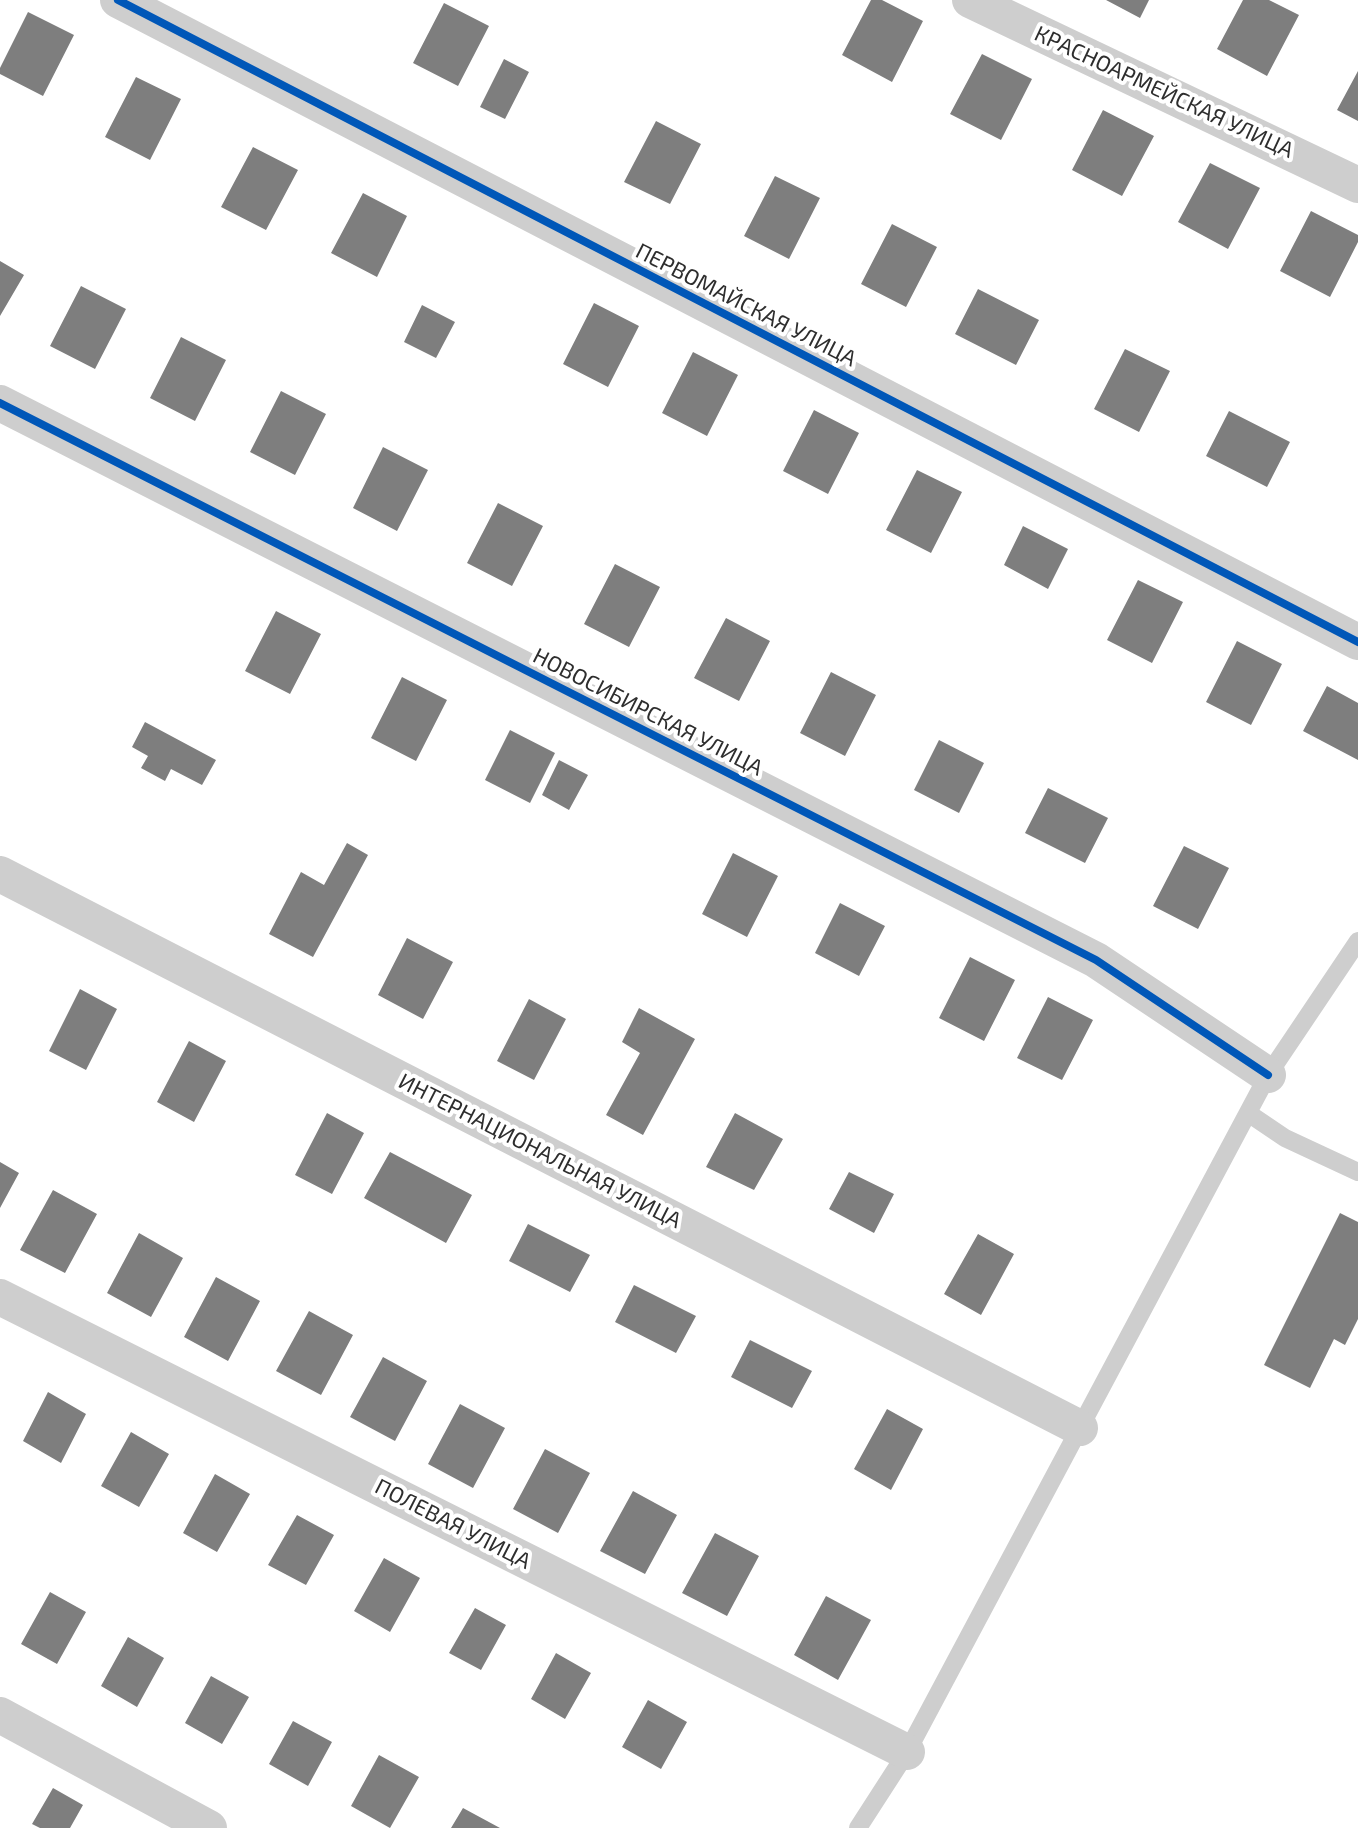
<!DOCTYPE html>
<html>
<head>
<meta charset="utf-8">
<style>
  body { margin:0 }
  canvas { display:block; background:#fff }
</style>
</head>
<body>
<canvas width="1358" height="1828"></canvas>
<script>
const g = document.querySelector('canvas').getContext('2d');
g.lineJoin = 'round';
function fillPath(path, color) { g.fillStyle = color; g.fill(path, 'evenodd'); }
const toPath = rows => new Path2D(rows.map(r => 'M' + r).join(''));
function strokePath(path, color, width, dash) { g.strokeStyle = color; g.lineWidth = width; g.lineCap = dash ? 'butt' : 'round'; g.setLineDash(dash || []); g.stroke(path); }
function label(font, color, halo, rows, align = 'center') {
  g.font = font + ' "Exo 2",sans-serif'; g.lineWidth = 8; g.setLineDash([]); g.textBaseline = 'middle'; g.strokeStyle = halo; g.fillStyle = color; for (const [text, x, y, turn = 0] of rows) {
    g.save(); g.translate(x, y); g.rotate((+turn || 0) * Math.PI / 180); g.textAlign = isNaN(turn) ? turn : align; if (halo) g.strokeText(text, 0, 0); g.fillText(text, 0, 0); g.restore();
  }
}
fillPath(toPath([
  [871,0,882,0,923,21,892,82,842,55],
  [1106,0,1149,0,1140,18],
  [1243,0,1269,0,1299,15,1267,76,1217,49],
  [444,3,489,26,458,86,413,63],
  [28,12,74,35,43,96,0,74,0,68],
  [982,54,1032,79,1001,140,950,114],
  [504,59,529,72,505,119,480,107],
  [1358,71,1358,121,1337,110],
  [136,77,181,99,150,160,105,137],
  [1103,110,1154,136,1122,196,1072,170],
  [656,121,701,144,670,204,624,182],
  [253,147,298,170,266,230,221,207],
  [1210,163,1260,188,1228,249,1178,222],
  [775,176,820,198,789,259,744,236],
  [363,193,407,216,377,277,331,253],
  [1311,211,1358,235,1358,242,1330,297,1280,271],
  [892,224,937,247,906,307,861,284],
  [0,261,24,275,0,316],
  [81,286,126,309,95,369,50,346],
  [978,289,1039,320,1016,365,955,334],
  [594,303,639,326,608,387,563,364],
  [422,305,455,322,436,358,404,342],
  [181,337,226,360,195,421,150,398],
  [1125,349,1170,371,1139,432,1094,409],
  [693,352,738,375,707,436,662,413],
  [281,391,326,414,295,475,250,452],
  [814,410,859,433,828,494,783,471],
  [1229,411,1290,442,1267,487,1206,456],
  [383,447,428,470,397,531,353,508],
  [917,470,962,492,931,553,886,530],
  [498,503,543,526,512,586,467,563],
  [1023,526,1068,549,1048,589,1004,565],
  [615,564,660,587,629,647,584,624],
  [1138,580,1183,602,1152,663,1107,640],
  [276,611,321,634,290,694,245,671],
  [726,618,770,641,739,701,694,678],
  [1237,641,1282,664,1251,725,1206,702],
  [831,672,876,695,845,756,800,733],
  [402,677,447,700,416,761,371,738],
  [1327,686,1358,703,1358,760,1303,731],
  [145,722,216,760,202,785,171,769,165,781,141,768,148,756,132,747],
  [510,730,555,753,530,803,485,780],
  [939,740,984,763,959,813,914,790],
  [559,760,588,775,569,810,542,795],
  [1048,788,1108,818,1085,863,1025,833],
  [347,843,368,855,313,957,269,934,301,872,324,885],
  [1184,846,1229,868,1198,929,1153,906],
  [733,853,778,876,747,937,702,914],
  [840,903,885,926,859,976,815,953],
  [407,938,453,962,423,1019,378,995],
  [970,957,1015,980,984,1041,939,1018],
  [80,989,117,1009,86,1070,49,1051],
  [1048,997,1093,1020,1062,1080,1017,1058],
  [529,999,566,1019,534,1080,497,1061],
  [639,1008,695,1039,643,1135,606,1115,640,1053,622,1042],
  [189,1041,226,1061,194,1122,157,1102],
  [327,1113,364,1133,332,1194,295,1175],
  [735,1113,783,1139,754,1190,706,1167],
  [390,1152,472,1195,446,1243,364,1198],
  [0,1162,19,1173,0,1208],
  [849,1172,894,1194,874,1233,829,1209],
  [53,1190,97,1214,65,1273,20,1250],
  [1340,1213,1358,1222,1358,1319,1345,1345,1334,1339,1310,1388,1264,1365],
  [528,1224,590,1255,570,1292,509,1261],
  [139,1233,183,1258,151,1317,107,1293],
  [978,1234,1014,1254,981,1315,944,1294],
  [216,1277,260,1301,228,1361,184,1337],
  [634,1285,696,1316,676,1353,615,1322],
  [309,1311,353,1335,321,1395,276,1371],
  [750,1340,812,1371,792,1408,731,1377],
  [383,1357,427,1381,395,1441,350,1417],
  [48,1392,86,1414,61,1463,23,1441],
  [460,1404,505,1428,473,1488,428,1464],
  [887,1409,923,1429,891,1490,854,1469],
  [131,1432,169,1454,139,1507,101,1486],
  [545,1449,590,1473,558,1533,513,1509],
  [215,1474,250,1494,217,1552,183,1533],
  [633,1491,677,1515,645,1574,600,1551],
  [297,1515,334,1535,306,1585,268,1565],
  [715,1533,759,1556,727,1616,682,1593],
  [384,1558,420,1578,390,1632,354,1611],
  [50,1592,86,1612,57,1664,21,1644],
  [826,1596,871,1620,838,1680,794,1655],
  [475,1608,506,1625,481,1670,449,1653],
  [128,1637,164,1658,137,1707,101,1686],
  [556,1653,591,1673,565,1719,531,1699],
  [211,1676,249,1697,222,1744,185,1723],
  [648,1700,687,1722,661,1769,622,1747],
  [293,1721,332,1742,308,1786,269,1764],
  [379,1755,419,1777,390,1828,351,1806],
  [53,1788,83,1805,70,1828,40,1828,32,1824],
  [463,1808,500,1828,451,1828]
]), '#7e7e7e');
strokePath(toPath([
  [1248,1113,1285,1138,1358,1172],
  [858,1828,907,1752,1268,1075,1358,941]
]), '#cecece', 18);
strokePath(toPath([
  [118,0,1358,642],
  [970,0,1358,185],
  [0,403,1096,960,1268,1075],
  [0,874,1080,1428],
  [0,1297,907,1752],
  [0,1715,209,1828]
]), '#cecece', 36);
strokePath(toPath([
  [118,0,1358,642],
  [0,403,1096,960,1268,1075]
]), '#0057b8', 8);
label('22px', '#2e2e2e', '#fff', [
  ["КРАСНОАРМЕЙСКАЯ УЛИЦА",1164,92,25],
  ["ПЕРВОМАЙСКАЯ УЛИЦА",746,305,27],
  ["НОВОСИБИРСКАЯ УЛИЦА",648,712,27],
  ["ИНТЕРНАЦИОНАЛЬНАЯ УЛИЦА",540,1151,27],
  ["ПОЛЕВАЯ УЛИЦА",453,1524,27]
]);
</script>
</body>
</html>
